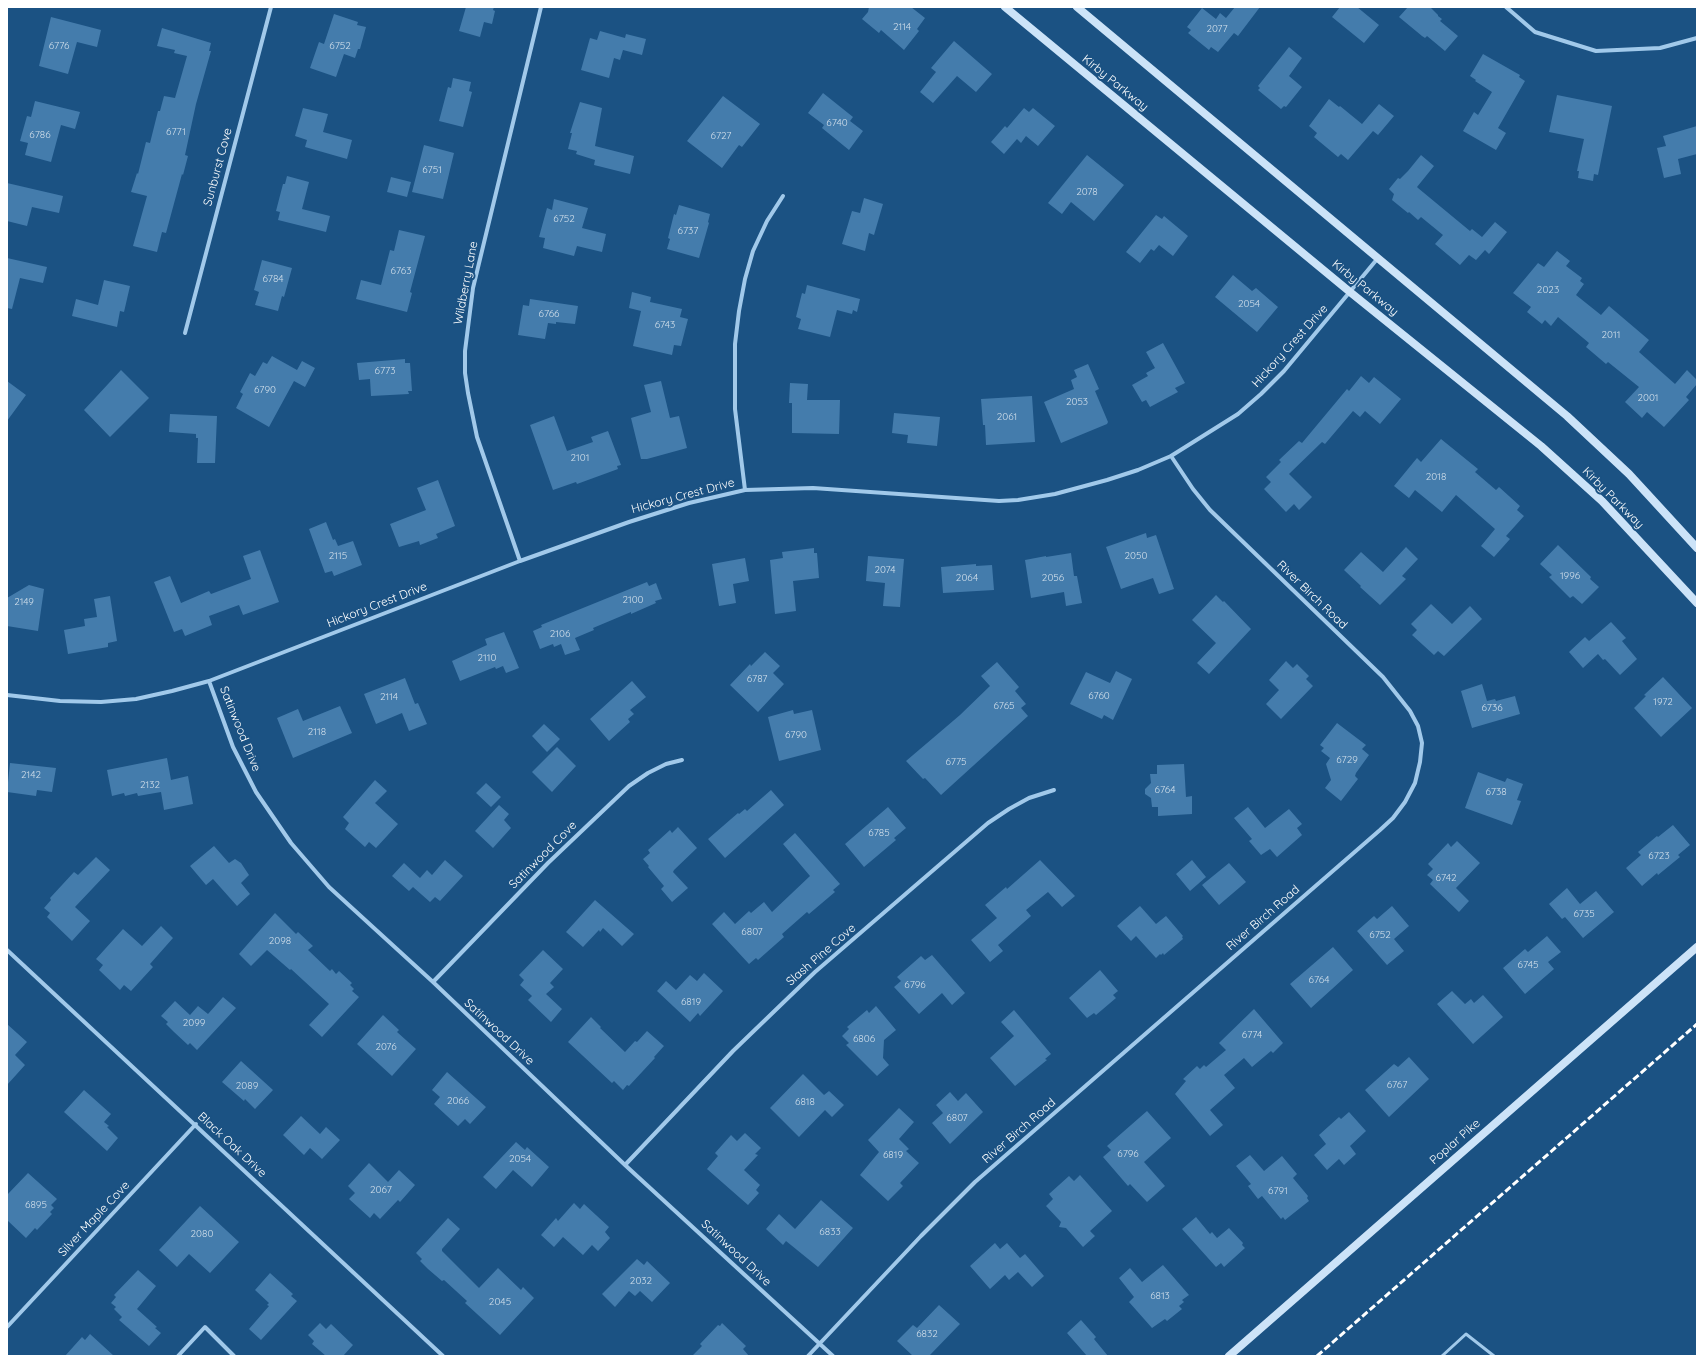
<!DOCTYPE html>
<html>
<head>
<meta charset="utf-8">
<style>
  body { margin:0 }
  #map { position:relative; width:1704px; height:1363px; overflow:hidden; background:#1b5283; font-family:Quicksand,sans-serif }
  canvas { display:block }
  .frame { position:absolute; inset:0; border:8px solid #fff; pointer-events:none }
</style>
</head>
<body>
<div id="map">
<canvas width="1704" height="1363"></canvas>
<div class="frame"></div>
</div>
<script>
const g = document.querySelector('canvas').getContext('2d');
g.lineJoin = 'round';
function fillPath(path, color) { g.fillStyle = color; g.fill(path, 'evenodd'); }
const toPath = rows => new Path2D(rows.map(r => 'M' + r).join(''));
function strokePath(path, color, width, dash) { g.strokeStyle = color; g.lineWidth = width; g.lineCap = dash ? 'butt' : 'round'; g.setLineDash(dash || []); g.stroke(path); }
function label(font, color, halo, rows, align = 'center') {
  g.font = font + ' Quicksand,sans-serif'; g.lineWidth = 4; g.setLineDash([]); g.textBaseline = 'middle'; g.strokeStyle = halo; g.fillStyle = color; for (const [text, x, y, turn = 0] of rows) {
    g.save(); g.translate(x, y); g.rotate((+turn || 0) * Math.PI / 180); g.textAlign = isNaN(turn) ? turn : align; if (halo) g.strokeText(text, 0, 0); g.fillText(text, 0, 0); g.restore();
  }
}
fillPath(toPath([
  [466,7,494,7,493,10,495,11,492,24,484,22,480,37,459,31],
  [869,7,911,7,925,18,917,29,919,31,904,50,881,30,879,33,862,19,868,12],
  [1235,7,1260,7,1238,36,1234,33,1218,52,1211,47,1209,50,1188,33,1191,30,1187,27,1202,8,1216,19,1220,13,1226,18],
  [1340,7,1357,7,1379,25,1364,43,1332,17],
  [1408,7,1430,7,1438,15,1438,16,1442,19,1440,21,1458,36,1445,51,1427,36,1425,38,1422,36,1399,17],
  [334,14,358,22,357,25,366,27,360,49,358,49,355,58,344,54,336,77,310,68,319,42,324,44],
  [51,17,101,30,97,47,77,42,68,74,39,66],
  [162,28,211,43,209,51,211,51,196,104,185,155,188,156,183,175,182,174,166,233,162,232,157,252,133,246,147,196,131,192,137,173,138,174,146,142,150,143,158,111,160,111,164,96,175,98,187,56,174,53,175,50,157,46],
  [600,31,625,38,626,34,646,39,642,55,623,50,620,60,614,58,609,78,581,70,590,38,597,40],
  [954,41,992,74,976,92,957,76,933,103,920,92,936,72,931,68],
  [1289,47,1302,58,1289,76,1302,87,1286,107,1284,106,1281,109,1258,90,1260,88,1258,86],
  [1483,54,1520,75,1519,77,1525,81,1498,128,1506,133,1496,150,1463,131,1474,112,1478,115,1492,92,1475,81,1476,80,1470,76],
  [453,78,471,82,469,91,472,92,463,127,439,121,448,87,451,88],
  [823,93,853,117,850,121,863,131,849,150,822,128,824,125,808,113],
  [1557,95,1612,106,1598,175,1594,174,1593,181,1578,178,1579,171,1577,171,1584,139,1549,132],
  [723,96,760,124,742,147,739,145,722,168,687,141],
  [1329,99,1339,107,1340,106,1362,124,1379,104,1394,116,1378,135,1373,131,1348,160,1341,154,1338,157,1314,137,1317,133,1309,126],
  [35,101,80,112,75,129,61,125,51,162,25,155,28,143,20,141,27,116,31,117],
  [580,102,602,108,595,146,634,156,630,174,594,165,595,160,576,154,577,151,568,149,572,133,570,133],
  [303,108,328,114,323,132,352,140,347,159,305,147,307,140,295,136],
  [1024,108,1029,112,1033,108,1055,126,1038,146,1026,136,1021,143,1017,139,1004,154,991,142,1005,126,1007,128],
  [1697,126,1697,154,1678,159,1681,174,1664,178,1657,148,1666,146,1663,136],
  [424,145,454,153,443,199,412,192],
  [1087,155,1124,185,1094,221,1071,202,1062,214,1048,203],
  [1421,155,1434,166,1417,187,1418,188,1470,231,1472,229,1482,237,1495,222,1507,232,1489,254,1485,250,1476,260,1469,255,1460,265,1435,244,1443,235,1421,217,1418,220,1409,212,1408,213,1392,200,1394,194,1389,189,1398,178,1400,179,1408,171],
  [287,176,309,182,302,209,330,216,326,232,278,220,280,212,276,211,283,184,285,184],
  [391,177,411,182,407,197,387,192],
  [7,183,63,196,59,213,32,207,27,226,7,221],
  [864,198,883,204,874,235,869,233,865,251,842,244,852,211,860,213],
  [554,199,588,208,582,228,606,234,602,252,577,246,574,256,543,248,545,238,539,237,547,208,552,210],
  [679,205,710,214,708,222,709,223,699,258,667,249,670,239,668,238,674,214,676,215],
  [1156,215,1162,219,1164,216,1188,236,1173,256,1159,245,1154,251,1151,249,1140,263,1126,252],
  [399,230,425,236,410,292,412,293,407,312,356,299,361,280,381,285,390,250,394,251],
  [1557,251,1570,261,1566,266,1582,278,1580,281,1584,284,1576,295,1601,315,1609,306,1649,340,1639,352,1675,384,1687,370,1697,380,1697,384,1686,397,1689,400,1664,427,1647,412,1642,418,1625,402,1639,387,1608,362,1606,364,1586,347,1589,343,1558,317,1551,326,1545,320,1542,324,1527,312,1531,307,1513,293,1538,263,1544,267],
  [7,258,47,267,43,283,20,278,12,309,7,308],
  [262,260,292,268,284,297,282,296,278,311,255,305,259,292,254,290],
  [1233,275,1252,291,1256,288,1278,307,1257,332,1215,297],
  [104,280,130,286,124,312,120,311,117,327,72,316,76,299,98,305],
  [807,285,860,299,857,312,853,310,852,314,837,310,830,337,798,329,801,319,796,317,802,293,805,294],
  [632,292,651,297,650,302,682,309,680,317,688,319,681,346,674,345,672,355,633,346,641,311,629,308],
  [530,299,578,306,575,324,556,322,556,324,548,323,545,339,518,335,523,305,529,306],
  [1163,343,1185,383,1175,388,1178,392,1150,407,1146,400,1142,402,1132,385,1148,376,1146,373,1155,368,1146,352],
  [272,356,297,370,302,361,315,368,305,387,294,381,269,427,236,408,243,394,240,392,250,373,255,376,263,362,267,364],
  [405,359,405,363,410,363,412,391,408,391,409,394,371,396,370,379,359,380,357,363],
  [1088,364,1099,389,1095,391,1108,422,1107,424,1061,443,1044,402,1074,389,1071,380,1077,377,1074,370],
  [121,370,149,398,110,437,84,410],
  [1361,376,1369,383,1374,377,1401,399,1380,424,1365,411,1360,417,1353,411,1325,444,1322,442,1289,474,1312,497,1299,510,1294,504,1286,512,1264,489,1271,482,1266,477,1281,462,1279,460,1299,441,1302,443,1347,389,1349,391],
  [7,381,26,395,7,421],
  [661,381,670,418,679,416,687,448,647,459,641,459,631,418,651,412,644,385],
  [790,383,808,384,807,400,840,400,839,434,792,433,792,403,789,403],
  [1032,396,1035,442,986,445,985,425,983,425,981,399],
  [894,413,940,417,937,446,907,443,908,435,892,433],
  [170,414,217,416,215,463,197,463,198,438,196,438,196,434,169,432],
  [554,416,567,451,593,442,591,437,608,431,621,465,617,466,618,469,577,484,576,482,553,490,530,425],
  [1441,439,1478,469,1475,472,1496,490,1499,487,1520,506,1517,510,1524,516,1506,536,1510,539,1494,557,1481,546,1495,529,1456,495,1442,512,1415,490,1409,498,1394,486,1417,458,1421,462],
  [438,480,455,526,436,534,438,538,420,545,419,541,399,547,390,524,426,510,417,488],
  [326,522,333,540,335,539,338,546,353,541,362,565,334,576,332,571,325,573,309,529],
  [1146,533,1147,538,1156,535,1174,589,1159,594,1153,578,1121,589,1106,547],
  [1558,545,1591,577,1590,579,1599,587,1582,604,1573,596,1570,598,1549,577,1552,575,1540,564],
  [1406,547,1418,559,1402,576,1406,579,1380,605,1360,587,1361,586,1344,570,1361,552,1383,572],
  [814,548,814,553,817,553,819,578,793,581,796,611,775,614,770,560,783,558,782,552],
  [260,550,279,602,243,615,239,605,209,616,212,625,185,636,182,629,174,632,154,582,170,576,181,603,209,591,211,594,251,579,243,556],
  [1071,553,1074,576,1077,576,1082,603,1066,606,1064,592,1031,598,1025,560,1046,556,1046,557],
  [868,556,904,559,900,607,883,606,885,583,866,581],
  [745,558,749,581,733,584,736,603,719,606,712,564],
  [976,564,976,566,992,565,994,590,943,593,941,567],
  [647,582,649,586,656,583,662,599,655,601,656,603,631,614,631,612,593,628,594,630,575,638,580,650,565,655,561,644,554,647,553,644,540,649,533,631,542,627,541,625],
  [29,585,44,589,38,631,7,626,7,598],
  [1216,595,1223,602,1224,601,1251,629,1209,674,1197,663,1216,643,1192,620],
  [110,596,117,641,108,643,108,647,68,654,64,630,85,626,84,619,97,617,94,599],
  [1431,604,1452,624,1470,606,1482,619,1444,656,1438,651,1434,655,1412,635,1417,630,1411,624],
  [1611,622,1626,638,1622,641,1637,659,1620,675,1605,659,1603,660,1598,654,1583,668,1569,652,1585,637,1589,641],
  [504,632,519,668,506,673,503,666,496,669,495,667,460,681,452,661,487,645,485,639],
  [765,652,780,666,773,673,784,684,758,712,730,685,750,664,751,666],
  [1286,661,1293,668,1297,664,1309,676,1306,679,1313,686,1281,719,1266,704,1279,690,1269,680],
  [997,662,1019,687,1015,691,1026,704,1021,708,1028,716,941,795,925,778,923,779,906,761,960,715,990,686,981,676],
  [1116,671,1132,679,1113,720,1104,715,1102,719,1070,704,1086,672,1110,683],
  [1663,677,1692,708,1661,737,1634,708,1646,696,1644,695],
  [405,678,415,704,418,703,427,724,409,731,402,713,376,724,364,694],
  [632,681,646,697,630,710,634,714,628,719,630,722,609,741,590,719],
  [1482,684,1487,701,1495,699,1496,701,1515,696,1520,714,1472,728,1461,691],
  [340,706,352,733,293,758,277,718,298,709,303,721],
  [793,710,794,714,812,710,821,750,779,761,768,717],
  [1337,723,1366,745,1362,749,1369,755,1356,773,1355,776,1358,779,1341,801,1325,788,1331,780,1326,764,1330,758,1321,751,1324,748,1320,745],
  [544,724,560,739,547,752,532,736],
  [557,747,576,766,552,792,532,772],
  [167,758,171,780,188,776,193,804,164,810,161,792,138,796,137,793,125,796,124,793,112,796,107,770],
  [10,763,56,768,52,792,37,790,36,796,7,792],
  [1184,764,1186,797,1192,796,1192,814,1158,816,1158,807,1152,807,1151,798,1145,794,1145,789,1151,783,1150,774,1157,774,1157,765],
  [1478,772,1505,782,1507,778,1523,784,1517,800,1521,801,1512,825,1465,808],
  [375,780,387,791,375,803,398,824,376,848,369,842,365,847,345,829,349,823,343,817],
  [486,783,501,797,491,807,476,793],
  [771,790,784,805,725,858,708,839,738,813,739,814,745,809,747,811],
  [499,805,509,814,504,820,511,828,493,848,475,831],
  [888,807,906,828,894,838,896,840,864,867,845,844],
  [1248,807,1265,828,1289,809,1302,824,1297,828,1302,835,1277,857,1270,849,1261,855,1249,841,1252,839,1234,818],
  [1673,825,1690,845,1678,855,1680,857,1658,875,1657,873,1642,886,1626,868,1641,855,1638,852,1657,836,1658,837],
  [678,827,697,848,674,870,673,872,688,888,672,902,661,889,664,886,648,867,649,866,643,859,650,853,648,850,670,830,672,833],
  [795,833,840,884,833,890,835,892,809,914,807,912,782,934,784,937,758,960,756,958,749,964,712,924,724,912,735,924,749,911,751,913,764,902,772,912,810,876,783,844],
  [1457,841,1480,863,1456,888,1469,901,1459,912,1430,884,1433,880,1427,875,1433,869,1428,864,1448,843,1451,847],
  [214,846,229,863,235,859,241,863,249,875,241,883,250,894,237,906,213,879,206,885,190,866],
  [96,857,110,870,75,907,90,921,72,941,47,917,50,913,44,908,51,900,50,898,74,872,78,875],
  [445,860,463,876,440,901,435,897,430,902,413,887,409,891,392,876,404,863,420,878,427,870,432,875],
  [1040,860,1075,896,1062,907,1048,892,1026,910,1031,916,998,945,1003,951,990,962,971,940,997,918,985,905,1006,887,1007,889],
  [1192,860,1206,877,1190,891,1176,874],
  [1229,863,1246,882,1219,905,1202,885],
  [1567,888,1580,904,1596,891,1614,912,1583,938,1565,917,1562,919,1549,904],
  [595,900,634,934,622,946,603,928,600,932,599,930,583,947,566,932],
  [1140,906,1156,924,1166,916,1183,936,1182,937,1183,939,1164,955,1163,953,1161,955,1160,954,1156,958,1136,936,1131,941,1117,926],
  [1392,906,1409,926,1394,939,1404,951,1387,965,1357,931,1374,916,1377,919],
  [275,913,296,934,298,932,313,946,308,950,330,971,332,969,336,974,339,971,352,983,350,985,354,989,352,991,359,997,322,1037,309,1025,329,1004,291,969,290,970,267,950,251,966,239,954],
  [161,926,173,938,150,964,153,967,131,991,124,985,120,990,99,970,103,965,96,959,123,929,142,946],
  [1547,936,1561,952,1548,962,1554,969,1525,994,1503,968,1525,949,1528,952],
  [1333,947,1353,970,1311,1008,1290,984],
  [543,950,563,969,550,983,554,987,546,994,562,1009,551,1022,528,1000,532,996,520,985,524,980,519,975],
  [932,955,965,993,952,1005,942,993,919,1014,894,987,901,981,897,977,921,956,925,960],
  [1100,970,1118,991,1113,995,1116,998,1096,1015,1094,1013,1087,1018,1069,998],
  [704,973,723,991,700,1016,698,1013,690,1022,657,991,666,981,676,990,690,975,697,981],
  [1452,991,1465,1004,1471,999,1474,1003,1483,995,1503,1017,1473,1044,1437,1004],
  [223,997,236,1008,197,1050,190,1043,188,1045,174,1032,166,1024,168,1022,161,1016,175,1001,190,1015,198,1006,208,1014],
  [876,1006,896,1030,884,1040,883,1058,889,1065,877,1076,846,1045,849,1043,842,1036,849,1029,847,1027,867,1010,869,1013],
  [1254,1009,1283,1043,1273,1053,1271,1051,1252,1067,1244,1058,1224,1075,1235,1088,1210,1110,1223,1125,1210,1136,1175,1094,1186,1081,1183,1079,1197,1066,1200,1069,1204,1065,1206,1067,1226,1050,1219,1043],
  [1014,1010,1051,1054,1045,1059,1047,1060,1015,1086,990,1058,1014,1036,1001,1022],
  [383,1015,399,1030,397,1032,416,1049,392,1076,357,1044],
  [591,1017,601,1027,600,1028,625,1052,635,1041,637,1042,647,1031,664,1046,654,1057,655,1058,629,1086,627,1085,623,1090,614,1081,612,1083,568,1042],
  [7,1024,27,1042,15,1055,25,1065,7,1085],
  [1409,1057,1429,1079,1389,1117,1365,1090,1394,1064,1398,1067],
  [241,1061,273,1090,255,1109,245,1099,244,1101,222,1082],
  [447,1072,486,1107,470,1124,465,1119,458,1126,434,1104,440,1097,432,1090],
  [803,1074,824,1095,829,1091,844,1105,832,1117,825,1110,799,1137,770,1108],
  [84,1090,111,1114,104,1122,109,1126,107,1127,118,1138,107,1151,64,1112],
  [950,1092,958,1101,966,1093,983,1112,950,1144,932,1123,943,1113,936,1105],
  [899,1108,914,1122,899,1139,909,1149,906,1151,919,1163,900,1183,903,1186,888,1201,860,1175,879,1152,868,1140],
  [1147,1111,1171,1138,1144,1162,1165,1186,1147,1202,1130,1184,1128,1186,1103,1157,1111,1150,1107,1146],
  [1349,1112,1366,1131,1350,1146,1356,1154,1344,1165,1339,1159,1327,1170,1314,1155,1326,1144,1319,1135,1339,1117,1341,1119],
  [301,1116,320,1134,326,1127,340,1140,322,1159,310,1148,304,1155,283,1135],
  [745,1133,761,1148,755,1154,758,1155,744,1170,760,1185,756,1190,759,1193,748,1205,707,1169,718,1156,715,1153,731,1135,737,1141],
  [516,1142,525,1150,527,1147,549,1167,532,1187,513,1170,496,1189,483,1177],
  [1250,1155,1264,1171,1282,1156,1297,1174,1293,1178,1308,1196,1307,1198,1309,1201,1285,1220,1283,1217,1281,1219,1262,1196,1258,1199,1248,1186,1251,1184,1236,1166],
  [369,1163,388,1182,399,1170,415,1185,400,1202,398,1200,380,1219,374,1213,370,1218,349,1199,355,1193,348,1186],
  [28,1173,57,1199,51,1205,54,1208,50,1212,52,1214,37,1230,35,1228,26,1238,7,1220,7,1195],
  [1080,1175,1112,1211,1090,1231,1095,1236,1083,1247,1066,1228,1059,1227,1061,1222,1046,1206,1053,1199,1049,1194,1069,1176,1074,1181],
  [821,1200,853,1228,818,1267,786,1241,783,1245,766,1229,779,1214,795,1229],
  [574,1203,580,1209,584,1204,609,1227,605,1232,610,1238,598,1251,592,1245,583,1255,563,1237,554,1247,541,1235,556,1218,558,1221],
  [200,1206,239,1242,210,1273,189,1254,177,1267,159,1250],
  [1196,1217,1210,1234,1212,1232,1217,1238,1229,1228,1243,1243,1242,1245,1245,1248,1224,1267,1221,1263,1216,1267,1182,1229],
  [448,1218,460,1229,442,1249,442,1251,479,1288,498,1268,521,1290,523,1287,534,1298,500,1335,465,1303,467,1301,444,1280,442,1281,428,1269,420,1261,422,1259,416,1253],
  [995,1243,1000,1249,1007,1243,1020,1258,1025,1254,1044,1276,1032,1287,1018,1272,1009,1280,1005,1275,990,1289,970,1266],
  [637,1259,644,1265,647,1261,670,1283,652,1302,640,1291,635,1296,629,1291,615,1307,602,1294],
  [1163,1265,1189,1295,1182,1300,1184,1302,1179,1306,1182,1309,1167,1321,1165,1319,1152,1328,1129,1302,1134,1297,1119,1278,1130,1268,1142,1282],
  [138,1270,156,1286,137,1309,157,1327,155,1328,161,1333,149,1346,119,1320,122,1317,114,1309,116,1307,111,1303,116,1297,114,1295],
  [270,1273,293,1294,291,1296,297,1301,261,1340,249,1329,269,1306,267,1305,269,1303,255,1290],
  [939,1305,960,1324,929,1356,913,1356,897,1341,913,1325,917,1328],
  [1081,1320,1096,1337,1094,1339,1108,1356,1087,1356,1067,1333],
  [320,1323,326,1329,331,1324,353,1345,343,1356,326,1356,312,1344,314,1341,308,1335],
  [722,1323,746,1346,743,1349,749,1356,692,1356,702,1346,700,1344,718,1325,720,1326],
  [90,1334,114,1356,65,1356,82,1337,85,1340]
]), '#447cac');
strokePath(toPath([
  [1442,1356,1466,1334,1494,1356]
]), '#a1c9ea', 3);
strokePath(toPath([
  [1506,7,1535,32,1596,51,1660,48,1697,38],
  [185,333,271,7],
  [745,490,735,409,735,344,739,311,745,279,753,251,767,221,783,196],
  [520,561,477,437,468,393,465,373,465,351,473,288,541,7],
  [209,681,233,747,256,792,291,843,329,887,433,982,625,1165,833,1356],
  [7,695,60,701,101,702,136,699,172,691,209,681,520,561,629,522,689,503,745,490,813,488,999,501,1018,500,1055,494,1107,480,1138,470,1171,456,1238,414,1261,394,1284,371,1378,258],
  [7,950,443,1356],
  [433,982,548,863,629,786,648,773,666,764,682,760],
  [625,1165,733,1051,815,972,988,823,1009,809,1029,798,1054,790],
  [7,1327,196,1124],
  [178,1356,205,1327,234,1356],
  [808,1356,921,1236,975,1182,1380,830,1393,818,1405,802,1415,783,1420,762,1422,743,1418,726,1410,711,1383,677,1210,510,1193,489,1171,456]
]), '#a1c9ea', 4);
strokePath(toPath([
  [1005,7,1350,292,1541,446,1602,501,1697,603],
  [1077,7,1567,416,1629,474,1697,548],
  [1229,1356,1697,947]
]), '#cce3f8', 8);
strokePath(toPath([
  [1317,1356,1697,1024]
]), '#fff', 3, [7, 3]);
label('10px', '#d0deea', null, [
  ["2114",902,27],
  ["2077",1217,29],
  ["6776",59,46],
  ["6752",340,46],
  ["6740",837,123],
  ["6771",176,132],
  ["6786",40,135],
  ["6727",721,136],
  ["6751",432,170],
  ["2078",1087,192],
  ["6752",564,219],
  ["6737",688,231],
  ["6763",401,271],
  ["6784",273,279],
  ["2023",1548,290],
  ["2054",1249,304],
  ["6766",549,314],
  ["6743",665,325],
  ["2011",1611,335],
  ["6773",385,371],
  ["6790",265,390],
  ["2001",1648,398],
  ["2053",1077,402],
  ["2061",1007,417],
  ["2101",580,458],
  ["2018",1436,477],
  ["2115",338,556],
  ["2050",1136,556],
  ["2074",885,570],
  ["1996",1570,576],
  ["2064",967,578],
  ["2056",1053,578],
  ["2100",633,600],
  ["2149",24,602],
  ["2106",560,634],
  ["2110",487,658],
  ["6787",757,679],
  ["6760",1099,696],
  ["2114",389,697],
  ["1972",1663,702],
  ["6765",1004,706],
  ["6736",1492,708],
  ["2118",317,732],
  ["6790",796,735],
  ["6729",1347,760],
  ["6775",956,762],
  ["2142",31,775],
  ["2132",150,785],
  ["6764",1165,790],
  ["6738",1496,792],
  ["6785",879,833],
  ["6723",1659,856],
  ["6742",1446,878],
  ["6735",1584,914],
  ["6807",752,932],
  ["6752",1380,935],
  ["2098",280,941],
  ["6745",1528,965],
  ["6764",1319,980],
  ["6796",915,985],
  ["6819",691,1002],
  ["2099",194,1023],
  ["6774",1252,1035],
  ["6806",864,1039],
  ["2076",386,1047],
  ["6767",1397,1085],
  ["2089",247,1086],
  ["2066",458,1101],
  ["6818",805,1102],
  ["6807",957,1118],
  ["6796",1128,1154],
  ["6819",893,1155],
  ["2054",520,1159],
  ["2067",381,1190],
  ["6791",1278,1191],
  ["6895",36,1205],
  ["6833",830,1232],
  ["2080",202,1234],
  ["2032",641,1281],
  ["6813",1160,1296],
  ["2045",500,1302],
  ["6832",927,1334]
]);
label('12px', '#fff', '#1b5283', [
  ["Kirby Parkway",1115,83,39],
  ["Sunburst Cove",218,167,-75],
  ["Wildberry Lane",466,283,-79],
  ["Kirby Parkway",1365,288,39],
  ["Hickory Crest Drive",1290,346,-48],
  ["Hickory Crest Drive",683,496,-15],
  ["Kirby Parkway",1613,498,45],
  ["River Birch Road",1312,595,44],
  ["Hickory Crest Drive",377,605,-21],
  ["Satinwood Drive",240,729,68],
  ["Satinwood Cove",543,855,-45],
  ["River Birch Road",1263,918,-41],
  ["Slash Pine Cove",821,955,-41],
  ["Satinwood Drive",499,1032,43],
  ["River Birch Road",1019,1131,-41],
  ["Poplar Pike",1455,1142,-41],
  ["Black Oak Drive",232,1145,43],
  ["Silver Maple Cove",94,1219,-47],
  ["Satinwood Drive",736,1253,43]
]);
</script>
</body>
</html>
